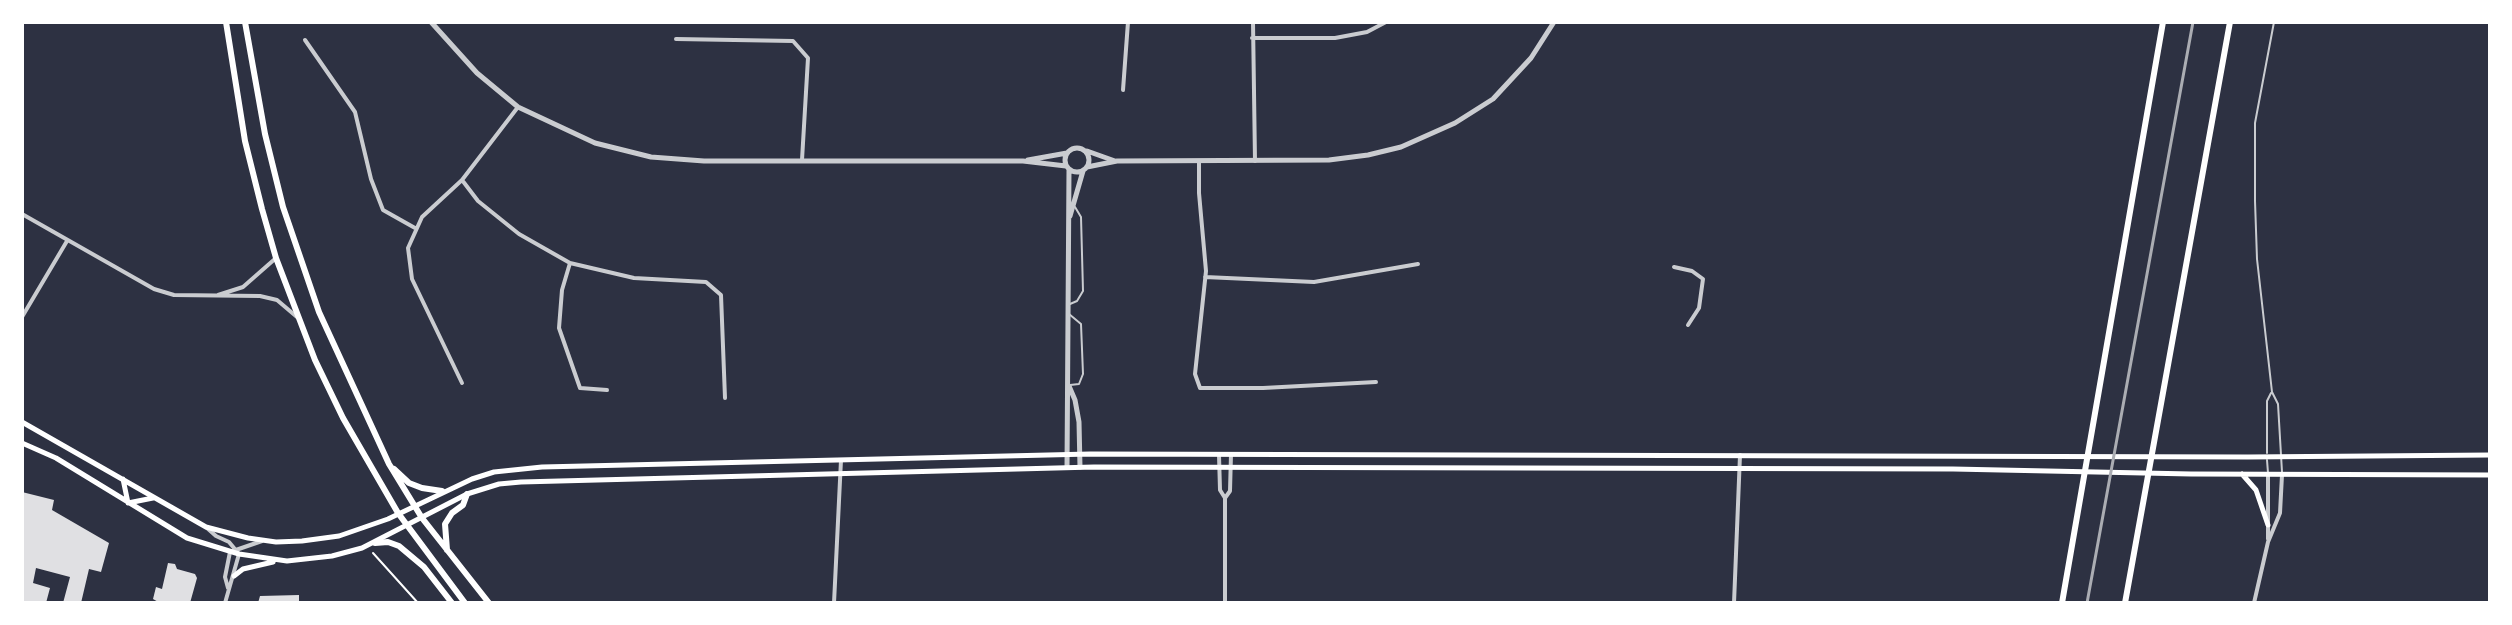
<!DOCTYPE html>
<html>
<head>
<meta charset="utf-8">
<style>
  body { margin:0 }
  #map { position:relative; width:2512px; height:625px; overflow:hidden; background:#2d3142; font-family:Lato,sans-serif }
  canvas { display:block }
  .frame { position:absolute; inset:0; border:24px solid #fff; pointer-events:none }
</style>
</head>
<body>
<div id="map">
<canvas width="2512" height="625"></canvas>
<div class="frame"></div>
</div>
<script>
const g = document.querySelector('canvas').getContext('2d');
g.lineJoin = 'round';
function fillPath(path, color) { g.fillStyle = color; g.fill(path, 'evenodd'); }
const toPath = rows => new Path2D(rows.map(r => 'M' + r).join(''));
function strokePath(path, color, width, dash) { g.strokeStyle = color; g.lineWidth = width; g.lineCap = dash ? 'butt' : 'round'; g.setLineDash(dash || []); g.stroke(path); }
fillPath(toPath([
  [22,492,54,500,52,510,109,543,101,572,89,569,81,603,63,603,70,577,36,568,33,583,50,588,46,603,22,603],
  [168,563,175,564,177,569,195,574,197,578,190,603,160,603,153,599,156,587,162,589],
  [299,595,299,603,258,603,260,596]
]), '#e0e0e3');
strokePath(toPath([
  [373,553,418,603]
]), '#fff', 2);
strokePath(toPath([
  [2274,22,2255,123,2255,201,2257,259,2272,392,2278,404,2282,472],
  [1070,304,1077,301,1083,291,1081,217,1075,207],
  [1069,314,1081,324,1083,374,1079,384,1070,385],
  [2267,453,2267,401,2271,393],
  [2267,460,2268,473]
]), '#caccd0', 2);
strokePath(toPath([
  [1253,22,1255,161],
  [1252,38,1335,38,1367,32,1386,22],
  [676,39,793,41,808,58,802,160],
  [305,40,355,112,371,179,383,210,415,228],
  [1123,90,1128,22],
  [1199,161,1199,193,1206,271,1195,374,1200,388,1263,388,1376,382],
  [462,180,478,201,519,234,570,263,634,278,706,282,721,295,725,398],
  [22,214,154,289,174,295,260,296,277,300,297,317],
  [570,263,562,290,559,328,580,388,607,390],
  [1674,267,1692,271,1703,279,1699,308,1688,325],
  [1205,277,1314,282,1418,264],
  [218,295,243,287,276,258],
  [22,317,67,241],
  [462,383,412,279,408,248,422,217,462,180,518,107],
  [1219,455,1220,490,1225,498,1225,603],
  [2268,474,2268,539],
  [1225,498,1230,491,1231,454],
  [207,528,216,536,229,542,239,554,225,603],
  [228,588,225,577,230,552,262,541],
  [834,603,841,460],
  [1734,603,1740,455],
  [2254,603,2268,542,2280,513,2282,475]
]), '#caccd0', 4);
strokePath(toPath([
  [431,22,477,73,518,107,595,143,651,157,704,161,1023,161,1066,166],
  '1065 160a12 12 0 1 1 24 0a12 12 0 1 1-24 0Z',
  [1087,151,1115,161],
  [1028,160,1067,153],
  [1087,167,1117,161,1329,160,1368,155,1401,147,1455,123,1493,99,1531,58,1554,22],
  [1070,216,1083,171],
  [1069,386,1075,400,1079,422,1080,467],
  [1067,467,1069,169]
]), '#caccd0', 5);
strokePath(toPath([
  [22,422,206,527,248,538,276,542,302,541,339,536,388,519,472,479,494,472,542,467,1090,454,2248,457,2490,455],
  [22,443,56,458,187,538,239,554,287,561,332,556,362,548,467,494,499,484,521,482,1094,467,1953,469,2191,474,2490,475],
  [2242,474,2256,490,2268,525],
  [123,479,128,503,153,498],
  [234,576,243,569,273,562]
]), '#fff', 5);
strokePath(toPath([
  [226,22,245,141,262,209,276,258,315,360,343,418,398,513,465,603],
  [245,22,265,134,283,207,319,312,389,464,422,518,489,603],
  [394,469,409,483,422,488,442,491],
  [375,543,388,542,399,546,424,567,452,603],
  [447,550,445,524,452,513,463,505,467,494],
  [2062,603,2163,22],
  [2125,603,2230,22]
]), '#fff', 6);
strokePath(toPath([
  [2087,603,2193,22]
]), '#abadb3', 3);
</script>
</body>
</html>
